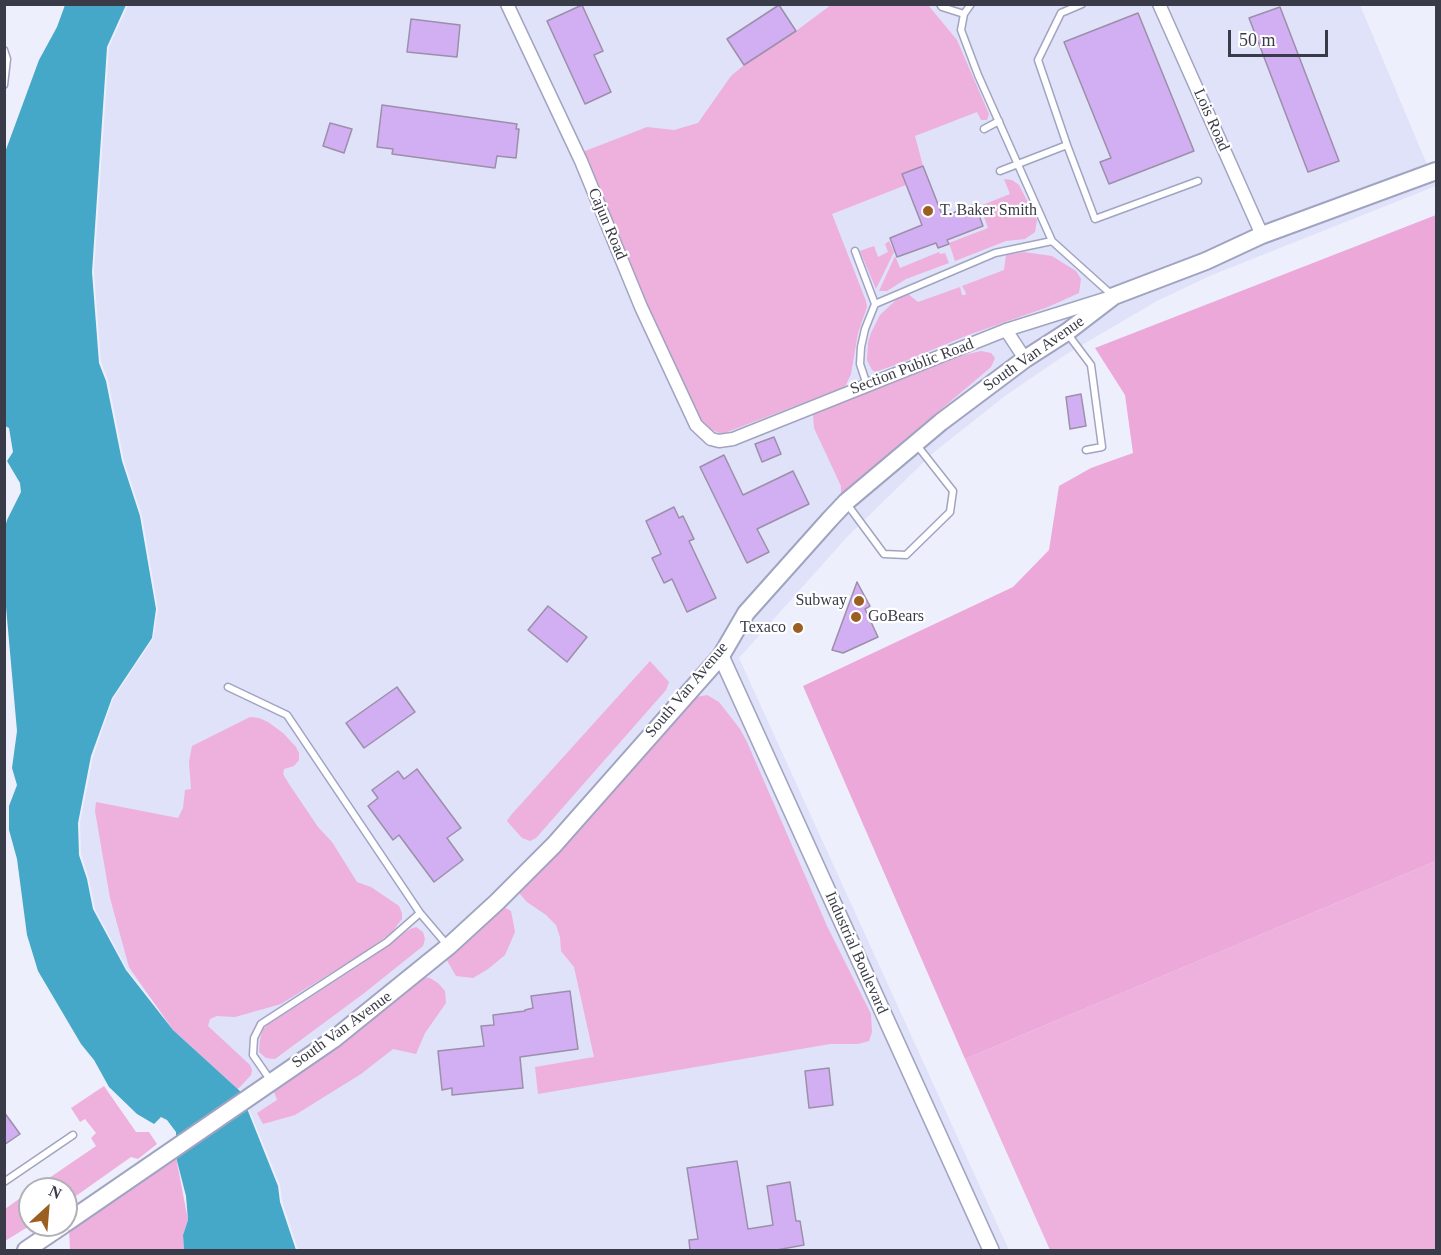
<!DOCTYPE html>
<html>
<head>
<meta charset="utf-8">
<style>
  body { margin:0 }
  #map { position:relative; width:1441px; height:1255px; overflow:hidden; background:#eeeffc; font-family:"Times New Roman",serif }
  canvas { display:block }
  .frame { position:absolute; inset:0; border:6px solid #3a3b48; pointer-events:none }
  .north { position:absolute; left:18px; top:1177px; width:60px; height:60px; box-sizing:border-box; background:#fff; border:2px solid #b0b1b6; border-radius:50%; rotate:26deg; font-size:16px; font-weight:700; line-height:24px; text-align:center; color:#3a3b48 }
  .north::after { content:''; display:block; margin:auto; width:21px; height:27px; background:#9b5f21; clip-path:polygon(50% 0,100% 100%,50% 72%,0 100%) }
  .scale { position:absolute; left:1228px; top:30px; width:100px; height:27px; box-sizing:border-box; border:3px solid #3a3b48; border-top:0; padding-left:8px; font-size:18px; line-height:21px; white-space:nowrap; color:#3a3b48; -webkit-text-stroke:4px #fff; paint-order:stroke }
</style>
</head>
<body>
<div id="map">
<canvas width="1441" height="1255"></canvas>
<div class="frame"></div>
<div class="north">N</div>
<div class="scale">50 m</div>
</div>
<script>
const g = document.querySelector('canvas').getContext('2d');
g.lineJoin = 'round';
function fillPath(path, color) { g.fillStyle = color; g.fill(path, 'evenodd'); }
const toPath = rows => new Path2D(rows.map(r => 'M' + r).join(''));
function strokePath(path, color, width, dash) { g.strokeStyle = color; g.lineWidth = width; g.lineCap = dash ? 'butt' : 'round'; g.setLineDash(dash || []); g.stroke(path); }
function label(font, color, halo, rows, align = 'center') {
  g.font = font + ' "Times New Roman",serif'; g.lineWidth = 4.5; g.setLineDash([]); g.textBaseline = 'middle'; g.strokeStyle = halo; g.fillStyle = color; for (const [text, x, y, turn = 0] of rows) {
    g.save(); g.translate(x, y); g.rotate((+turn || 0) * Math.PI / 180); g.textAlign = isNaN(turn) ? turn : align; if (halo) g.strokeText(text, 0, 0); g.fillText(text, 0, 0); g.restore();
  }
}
fillPath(toPath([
  [128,5,1360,5,1436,186,1212,275,1157,301,1065,355,1005,396,933,453,847,537,739,658,1009,1250,298,1250,282,1201,280,1185,241,1090,174,1028,127,969,95,909,89,879,81,854,80,823,93,757,113,699,153,639,158,609,142,516,124,461,108,380,101,362,94,272,109,47]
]), '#dfe2f9');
fillPath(toPath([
  [831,5,928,5,957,40,989,114,987,120,981,120,977,112,915,136,923,166,902,174,906,185,832,214,866,301,867,307,858,333,851,374,845,387,722,434,707,428,697,419,580,153,647,127,674,130,698,123,731,76,744,65,796,31],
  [1004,179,1012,180,1019,185,1037,220,1035,232,1025,239,1006,241,955,261,949,243,988,228,980,206,1010,194],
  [889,241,894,252,876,289,860,251,874,246,878,257,888,252,885,244],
  [939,252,940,254,945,253,949,263,906,279,887,291,879,291,895,256,900,268],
  [1024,252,1052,256,1076,271,1081,279,1079,293,1048,307,968,335,898,364,875,372,872,370,867,360,868,342,871,333,880,315,897,299,907,293,918,302,960,287,962,295,965,295,966,293,962,286,1004,270,1006,255],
  [981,351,991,353,995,358,991,367,841,494,841,486,814,428,813,414,964,355],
  [650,661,669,682,666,690,536,838,530,841,522,838,507,821,511,815],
  [707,695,719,702,740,729,747,742,827,926,871,1014,872,1032,869,1041,858,1044,830,1044,538,1094,535,1067,594,1057,574,967,561,951,560,937,556,925,546,915,527,902,520,894,519,889,618,786,690,703,697,697],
  [250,717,259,718,268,722,283,733,296,747,299,753,299,760,294,766,284,769,283,774,289,784,318,827,332,842,357,882,371,887,399,906,402,913,402,919,392,932,368,950,281,1004,235,1017,217,1016,210,1019,208,1026,250,1065,252,1070,251,1075,238,1089,173,1030,129,967,110,898,95,811,96,802,178,818,183,808,185,790,191,789,189,762,192,746],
  [1436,861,1436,1250,1050,1250,965,1059],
  [502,906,511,911,515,932,505,955,488,969,473,978,456,976,445,957],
  [416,927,423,932,425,939,423,946,363,994,275,1059,266,1058,259,1052,260,1039,263,1029,269,1024,360,965,410,929],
  [422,977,430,978,438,983,445,991,446,1003,425,1033,416,1054,393,1049,361,1074,295,1115,263,1124,257,1113,277,1100,273,1089],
  [104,1086,136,1132,149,1132,157,1144,138,1159,131,1157,66,1203,66,1189,33,1189,96,1146,91,1138,96,1133,85,1119,80,1122,71,1108],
  [176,1157,188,1220,183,1235,184,1250,70,1250,69,1229],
  [30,1191,31,1225,5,1241,5,1209]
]), '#eeb0dc');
fillPath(toPath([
  [1436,215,1436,861,965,1059,803,686,1013,587,1049,550,1059,486,1091,468,1133,453,1125,395,1095,348]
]), '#eba8d9');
fillPath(toPath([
  [65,5,126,5,107,47,92,272,99,363,106,381,122,461,140,516,156,609,152,638,112,698,91,756,78,823,79,855,87,879,93,909,126,970,173,1030,240,1091,278,1186,280,1202,296,1250,184,1250,183,1235,188,1220,186,1196,176,1157,176,1132,167,1120,161,1117,154,1124,137,1114,109,1087,94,1060,81,1044,38,971,27,935,17,859,9,830,9,806,17,785,12,768,17,731,5,596,4,531,7,520,21,492,20,483,7,461,13,452,9,428,5,426,4,155,39,60,57,27]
]), '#46a8c8');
const building = toPath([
  [582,5,603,51,594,55,611,92,585,104,547,21,582,5],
  [779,5,796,31,744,65,727,39,779,5],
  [1280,7,1339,161,1308,172,1249,18,1280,7],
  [1138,13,1194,151,1109,184,1100,162,1111,158,1064,42,1138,13],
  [411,19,460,25,457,57,407,52,411,19],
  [382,105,517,124,516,129,519,129,516,158,497,156,495,168,392,154,393,149,377,147,382,105],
  [330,123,352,129,344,153,323,146,330,123],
  [923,166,943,217,975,204,983,226,947,240,949,244,938,248,936,243,897,257,890,238,922,225,902,174,923,166],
  [1081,394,1086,426,1070,429,1066,397,1081,394],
  [774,437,781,454,762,462,755,444,774,437],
  [724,455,743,495,793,471,809,504,757,529,769,552,747,563,700,467,724,455],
  [674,507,679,518,683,516,694,539,689,541,716,598,687,612,672,579,664,583,652,558,661,554,646,521,674,507],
  [857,582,870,606,865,609,878,637,843,653,832,650,857,582],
  [548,606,587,637,567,662,528,630,548,606],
  [397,687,415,712,364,748,346,723,397,687],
  [417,769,461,828,447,838,463,860,434,882,399,835,393,840,368,806,378,798,372,790,398,771,404,779,417,769],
  [570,991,578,1049,520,1057,523,1088,452,1095,452,1088,442,1090,438,1051,484,1046,481,1026,494,1025,493,1015,525,1011,525,1010,533,1008,531,996,570,991],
  [829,1068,833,1105,809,1108,805,1071,829,1068],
  [4,1112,20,1134,4,1145,4,1112],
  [737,1161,748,1229,773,1225,767,1186,790,1182,796,1221,800,1221,804,1245,771,1251,690,1251,689,1240,698,1239,687,1168,737,1161]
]);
fillPath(building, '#d2aef2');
strokePath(building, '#9c8fa9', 1.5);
const service = toPath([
  [940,4,942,7,964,14],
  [971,4,964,14,961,30,978,75,1052,241,1112,295],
  [4,50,7,59,4,85],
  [984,129,999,121],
  [1067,145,1038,60,1061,13,1082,4],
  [1000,171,1067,145,1095,219,1198,181],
  [855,251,875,304],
  [1067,333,1091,365,1102,447,1086,450],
  [867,385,860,364,861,347,865,329,875,304,995,253,1052,241],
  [847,504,884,554,906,555,950,512,953,491,916,444],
  [228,687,287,715,420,913],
  [271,1081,253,1055,254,1038,261,1024,387,942,420,913,448,946],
  [4,1182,73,1135]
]);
const minor = toPath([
  [507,4,581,161,641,307,696,425,711,439,719,441,733,439,1006,330,1105,299],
  [1159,4,1262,235],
  [1006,330,1025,359]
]);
const tertiary = toPath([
  [721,656,991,1250]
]);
const secondary = toPath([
  [66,1223,334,1039,449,946,497,902,554,845,721,656,746,613,830,519,846,502,941,422,1025,359,1067,332,1114,296,1206,261,1262,235,1436,171],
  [26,1250,63,1225]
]);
strokePath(service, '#a1a4c1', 9);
strokePath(minor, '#a1a4c1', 15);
strokePath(tertiary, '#a1a4c1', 18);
strokePath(secondary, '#a1a4c1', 20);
strokePath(service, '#fff', 6);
strokePath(minor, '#fff', 12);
strokePath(tertiary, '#fff', 15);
strokePath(secondary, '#fff', 16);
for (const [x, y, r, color] of [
  [928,211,6,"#9b5f21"],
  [859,601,6,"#9b5f21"],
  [856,617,6,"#9b5f21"],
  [798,628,6,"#9b5f21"]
]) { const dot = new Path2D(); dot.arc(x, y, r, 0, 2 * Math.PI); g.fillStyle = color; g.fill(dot); strokePath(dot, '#fff', 2); }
label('16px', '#3a3b48', '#fff', [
  ["Lois Road",1211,120,66],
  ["Cajun Road",607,224,67],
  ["South Van Avenue",1034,354,-35],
  ["Section Public Road",912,367,-21],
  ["South Van Avenue",687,690,-50],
  ["Industrial Boulevard",856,953,66],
  ["South Van Avenue",342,1030,-36]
]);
label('16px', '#3a3b48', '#fff', [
  ["T. Baker Smith",940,211],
  ["Subway",847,601,"right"],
  ["GoBears",868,617],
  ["Texaco",786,628,"right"]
], 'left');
</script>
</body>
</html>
